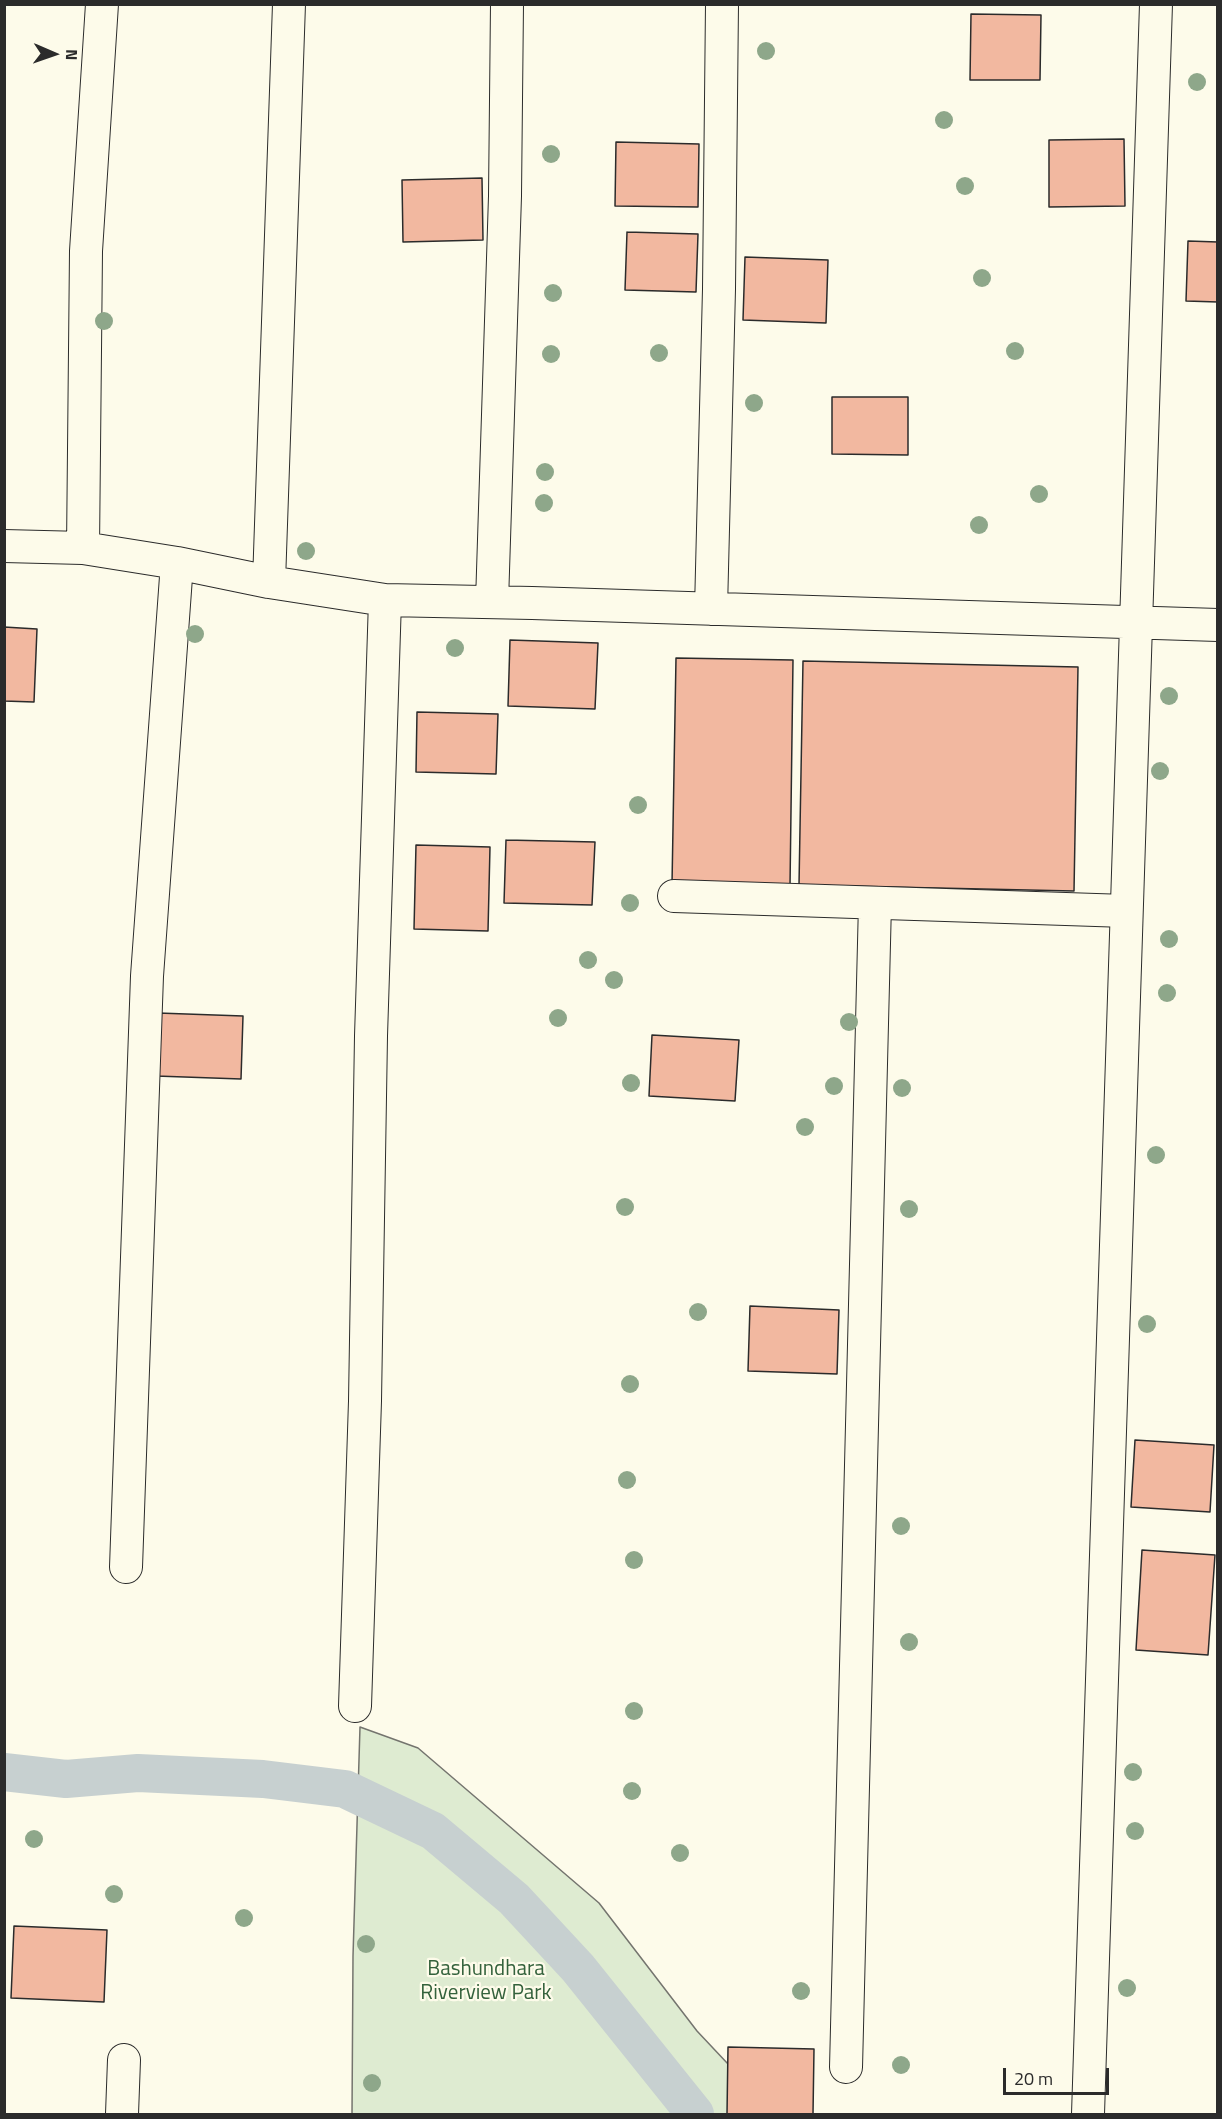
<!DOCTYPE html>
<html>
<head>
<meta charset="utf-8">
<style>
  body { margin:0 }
  #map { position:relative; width:1222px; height:2119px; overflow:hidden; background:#fdfbea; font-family:"Titillium Web",sans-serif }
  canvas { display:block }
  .frame { position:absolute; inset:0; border:6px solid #2b2b2b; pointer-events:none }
  .north { position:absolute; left:24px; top:24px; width:60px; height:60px; -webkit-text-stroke:4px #fdfbea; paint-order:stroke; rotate:92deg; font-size:16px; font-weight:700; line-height:24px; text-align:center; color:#2b2b2b }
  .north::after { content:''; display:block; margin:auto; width:21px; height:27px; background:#2b2b2b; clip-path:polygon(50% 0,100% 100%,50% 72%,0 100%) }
  .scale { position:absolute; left:1003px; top:2068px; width:106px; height:27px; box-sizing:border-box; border:3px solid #2b2b2b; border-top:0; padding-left:8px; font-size:18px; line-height:21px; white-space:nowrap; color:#2b2b2b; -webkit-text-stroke:4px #fdfbea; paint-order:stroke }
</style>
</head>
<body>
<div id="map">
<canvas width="1222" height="2119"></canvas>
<div class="frame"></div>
<div class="north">N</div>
<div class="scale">20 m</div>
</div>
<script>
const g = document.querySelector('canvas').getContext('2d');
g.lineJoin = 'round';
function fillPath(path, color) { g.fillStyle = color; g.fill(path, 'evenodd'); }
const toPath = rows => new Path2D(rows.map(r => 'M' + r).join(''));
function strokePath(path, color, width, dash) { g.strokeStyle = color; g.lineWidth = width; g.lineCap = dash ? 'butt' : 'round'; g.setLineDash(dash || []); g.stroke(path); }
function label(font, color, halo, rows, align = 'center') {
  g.font = font + ' "Titillium Web",sans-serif'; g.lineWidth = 4.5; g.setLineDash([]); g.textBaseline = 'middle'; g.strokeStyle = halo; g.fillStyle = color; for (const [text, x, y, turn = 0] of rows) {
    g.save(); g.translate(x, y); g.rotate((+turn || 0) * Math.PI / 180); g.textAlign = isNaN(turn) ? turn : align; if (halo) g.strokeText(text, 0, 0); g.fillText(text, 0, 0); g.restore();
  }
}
const green = toPath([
  [360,1727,418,1748,599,1903,697,2031,775,2114,352,2114,353,1956,360,1727]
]);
fillPath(green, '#deebd1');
strokePath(green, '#74746e', 1.5);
strokePath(toPath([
  [4,1772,66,1779,138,1773,263,1779,345,1789,433,1831,514,1899,578,1968,695,2114]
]), '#c7d0d0', 38);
const building = toPath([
  [971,14,1041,15,1040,80,970,80,971,14],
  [1124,139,1125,206,1049,207,1049,140,1124,139],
  [616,142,699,144,698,207,615,206,616,142],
  [482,178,483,240,403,242,402,180,482,178],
  [627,232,698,234,696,292,625,290,627,232],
  [1188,241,1218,242,1218,302,1186,301,1188,241],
  [745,257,828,260,826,323,743,320,745,257],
  [832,397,908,397,908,455,832,454,832,397],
  [4,627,37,629,34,702,4,701,4,627],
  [510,640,598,643,595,709,508,706,510,640],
  [676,658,793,660,790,886,672,884,676,658],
  [803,661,1078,667,1074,891,799,885,803,661],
  [417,712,498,714,496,774,416,772,417,712],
  [506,840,595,842,592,905,504,903,506,840],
  [416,845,490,847,488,931,414,929,416,845],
  [158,1013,243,1016,241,1079,156,1076,158,1013],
  [652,1035,739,1040,735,1101,649,1096,652,1035],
  [750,1306,839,1310,837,1374,748,1371,750,1306],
  [1135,1440,1214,1445,1210,1512,1131,1507,1135,1440],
  [1142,1550,1215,1555,1208,1655,1136,1650,1142,1550],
  [14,1926,107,1930,104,2002,11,1998,14,1926],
  [728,2047,814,2049,813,2114,727,2114,728,2047]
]);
fillPath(building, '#f2b8a0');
strokePath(building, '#2b2b2b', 1.5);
const minor = toPath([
  [4,546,83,548,177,563,269,582,385,600,532,603,1218,625],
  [83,548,86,251,102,4],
  [269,582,289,4],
  [492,602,505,196,507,4],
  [711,609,719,289,722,4],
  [674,896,1126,911],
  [126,1567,147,976,177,563],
  [355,1706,365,1401,371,1036,385,600],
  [846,2067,875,903],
  [122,2114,124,2060],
  [1088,2114,1156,4]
]);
strokePath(minor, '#2b2b2b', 34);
strokePath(minor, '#fdfbea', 32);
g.fillStyle = '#8ea78a';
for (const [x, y] of [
  [766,51],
  [1197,82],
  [944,120],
  [551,154],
  [965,186],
  [982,278],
  [553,293],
  [104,321],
  [1015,351],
  [659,353],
  [551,354],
  [754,403],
  [545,472],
  [1039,494],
  [544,503],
  [979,525],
  [306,551],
  [195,634],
  [455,648],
  [1169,696],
  [1160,771],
  [638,805],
  [630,903],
  [1169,939],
  [588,960],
  [614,980],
  [1167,993],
  [558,1018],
  [849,1022],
  [631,1083],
  [834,1086],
  [902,1088],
  [805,1127],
  [1156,1155],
  [625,1207],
  [909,1209],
  [698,1312],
  [1147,1324],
  [630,1384],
  [627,1480],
  [901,1526],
  [634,1560],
  [909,1642],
  [634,1711],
  [1133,1772],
  [632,1791],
  [1135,1831],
  [34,1839],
  [680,1853],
  [114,1894],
  [244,1918],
  [366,1944],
  [1127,1988],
  [801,1991],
  [901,2065],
  [372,2083]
]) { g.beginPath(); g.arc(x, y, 9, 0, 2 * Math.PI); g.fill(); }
label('21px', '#34623c', '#fdfbea', [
  ["Bashundhara",486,1970],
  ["Riverview Park",486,1994]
]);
</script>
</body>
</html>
